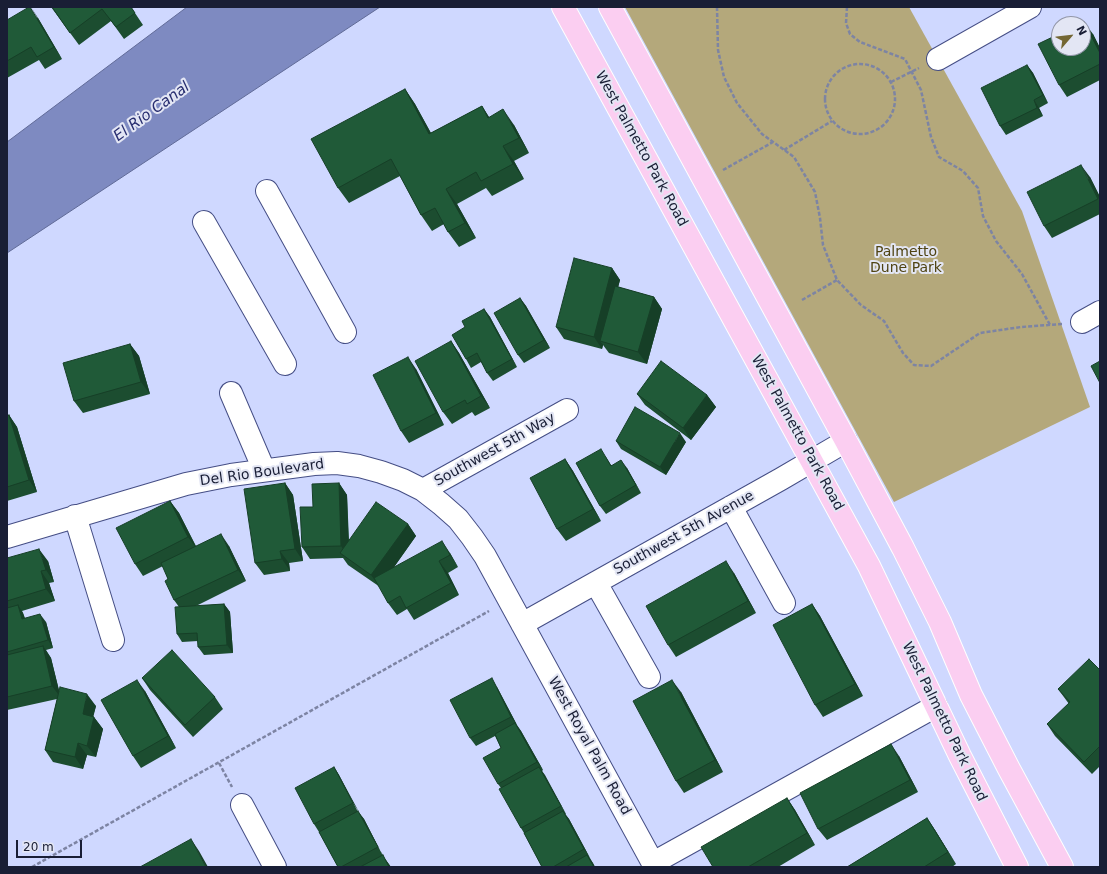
<!DOCTYPE html>
<html>
<head>
<meta charset="utf-8">
<style>
  body { margin:0 }
  #map { position:relative; width:1107px; height:874px; overflow:hidden; background:#cfd8ff; font-family:"DejaVu Sans",sans-serif }
  canvas { display:block }
  .frame { position:absolute; inset:0; border:8px solid #191e35; pointer-events:none }
  .north { position:absolute; left:1051px; top:16px; width:40px; height:40px; box-sizing:border-box; background:#e3e6f4; border:1px solid #9296a8; border-radius:50%; rotate:62deg; font-size:11px; font-weight:700; line-height:16px; text-align:center; color:#191e35 }
  .north::after { content:''; display:block; margin:auto; width:14px; height:18px; background:#746734; clip-path:polygon(50% 0,100% 100%,50% 72%,0 100%) }
  .scale { position:absolute; left:16px; top:840px; width:66px; height:18px; box-sizing:border-box; border:2px solid #191e35; border-top:0; padding-left:5px; font-size:12px; line-height:14px; white-space:nowrap; color:#191e35; -webkit-text-stroke:3px #e3e6f4; paint-order:stroke }
</style>
</head>
<body>
<div id="map">
<canvas width="1107" height="874"></canvas>
<div class="frame"></div>
<div class="north">N</div>
<div class="scale">20 m</div>
</div>
<script>
const g = document.querySelector('canvas').getContext('2d');
g.lineJoin = 'round';
function fillPath(path, color) { g.fillStyle = color; g.fill(path, 'evenodd'); }
const toPath = rows => new Path2D(rows.map(r => 'M' + r).join(''));
function strokePath(path, color, width, dash) { g.strokeStyle = color; g.lineWidth = width; g.lineCap = dash ? 'butt' : 'round'; g.setLineDash(dash || []); g.stroke(path); }
function label(font, color, halo, rows, align = 'center') {
  g.font = font + ' "DejaVu Sans",sans-serif'; g.lineWidth = 4; g.setLineDash([]); g.textBaseline = 'middle'; g.strokeStyle = halo; g.fillStyle = color; for (const [text, x, y, turn = 0] of rows) {
    g.save(); g.translate(x, y); g.rotate((+turn || 0) * Math.PI / 180); g.textAlign = isNaN(turn) ? turn : align; if (halo) g.strokeText(text, 0, 0); g.fillText(text, 0, 0); g.restore();
  }
}
fillPath(toPath([
  [625,7,909,7,1022,211,1090,407,894,502]
]), '#b4a87b');
const water = toPath([
  [187,7,380,7,7,253,7,142,187,7]
]);
fillPath(water, '#7e8ac1');
strokePath(water, '#606a97', 1);
const minor = toPath([
  [938,59,1030,7],
  [267,191,345,332],
  [204,222,285,364],
  [1082,322,1100,312],
  [231,393,264,470],
  [423,490,567,410],
  [731,507,784,603],
  [75,516,113,640],
  [7,537,186,484,231,475,314,464,337,463,359,466,381,472,403,480,423,490,441,504,458,519,472,537,485,556,655,867],
  [596,583,649,677],
  [522,624,781,479,846,441],
  [242,805,275,867],
  [653,863,936,706]
]);
const major = toPath([
  [563,7,869,566,960,756,1017,867],
  [610,7,846,441,903,548,940,622,971,695,1009,769,1062,867]
]);
strokePath(minor, '#454e85', 24);
strokePath(major, '#fff', 24);
strokePath(toPath([
  [717,7,718,50,724,77,737,103,762,134,794,157,815,192,820,218,823,245,837,280,861,305,884,321,903,353,914,365,931,366,980,333,1021,327,1062,324],
  [847,7,846,23,850,34,860,42,905,59,921,90,931,137,939,157,963,171,978,188,983,216,996,241,1022,274,1050,325],
  '825 99a35 35 0 1 1 70 0a35 35 0 1 1-70 0Z',
  [891,82,919,68],
  [784,150,832,121],
  [723,170,773,142],
  [802,300,837,280],
  [219,763,232,787],
  [32,867,489,611]
]), '#7d84a3', 2.5, [4, 2]);
strokePath(minor, '#fff', 22);
strokePath(major, '#fbcef1', 22);
fillPath(toPath([
  [51,7,131,7,143,25,124,39,111,21,79,45],
  [38,18,62,59,45,69,39,60,7,78,7,20],
  [1093,34,1100,48,1100,80,1067,97,1059,85],
  [1027,65,1033,73,1048,103,1039,108,1043,116,1006,135,1000,126],
  [405,89,415,104,431,133,482,106,489,117,514,125,529,153,514,161,524,179,492,196,486,188,457,204,476,238,459,247,448,232,444,224,432,231,421,215,400,176,349,203,338,188],
  [1090,177,1100,197,1100,214,1052,238,1044,226],
  [612,268,620,280,618,287,654,297,662,309,647,364,609,353,603,345,602,349,564,339,556,327],
  [520,298,526,306,550,348,524,363,518,355],
  [484,309,490,317,517,367,493,381,487,373,481,362,471,368,466,359,465,327],
  [451,341,459,353,490,408,475,416,472,412,452,424,443,412],
  [130,344,139,356,150,394,83,413,74,401],
  [416,369,444,425,409,443,401,431],
  [637,394,707,395,716,407,691,440,645,405],
  [9,415,17,427,37,492,7,501,7,416],
  [616,441,686,442,666,475,621,449],
  [606,457,611,465,627,468,641,493,606,514,600,506],
  [565,459,573,471,601,521,566,541,557,529],
  [285,483,293,495,303,561,289,563,290,571,264,575,255,563],
  [339,483,347,495,349,540,408,524,416,536,394,567,450,553,458,567,448,573,459,595,414,620,407,609,397,615,388,603,380,587,348,565,343,558,310,559,302,547,313,507],
  [170,501,179,513,196,546,229,546,246,581,196,606,224,604,230,612,233,653,204,655,198,647,198,641,182,642,177,634,179,607,174,600,168,579,163,566,143,576,135,564],
  [7,558,48,561,54,582,49,583,55,601,22,611,23,613,25,618,46,622,53,648,46,650,51,658,59,691,96,706,93,716,103,729,96,757,87,755,83,769,53,762,45,750,57,699,7,710],
  [734,573,756,613,676,657,668,645],
  [812,604,820,616,863,696,823,717,815,705],
  [1100,670,1100,766,1092,774,1055,736,1047,724,1069,704,1058,689],
  [142,678,215,697,223,709,193,737,150,690],
  [497,687,517,725,521,731,543,770,542,771,566,814,565,814,569,819,590,858,595,867,542,867,524,833,521,828,501,788,498,784,501,748,495,736,476,746,470,738],
  [145,691,176,748,141,768,133,756],
  [681,692,723,772,684,793,676,781],
  [899,756,918,792,827,840,818,829],
  [334,767,339,775,358,812,364,819,383,856,391,867,338,867,319,832,314,824],
  [787,798,795,810,815,845,778,867,713,867],
  [927,818,935,830,956,864,952,867,847,867]
]), '#1c4d30');
fillPath(toPath([
  [31,7,38,18,62,59,54,47],
  [1084,22,1093,34,1100,48,1100,53],
  [1027,65,1033,73,1048,103,1043,95],
  [405,89,415,104,440,150,429,134],
  [1034,100,1039,108,1043,116,1037,108],
  [482,106,492,122,488,118],
  [503,109,514,125,529,153,519,138],
  [503,146,514,161,524,179,513,164],
  [1081,165,1090,177,1100,197,1100,201],
  [446,189,457,204,476,238,465,223],
  [612,268,620,280,604,342,600,341,603,345,602,349,594,337],
  [654,297,662,309,647,364,638,352],
  [520,298,526,306,550,348,544,340],
  [484,309,490,317,517,367,512,359],
  [451,341,459,353,490,408,481,396],
  [130,344,139,356,150,394,141,382],
  [408,357,416,369,444,425,436,413],
  [707,395,716,407,691,440,683,428],
  [9,415,17,427,37,492,29,480],
  [680,433,686,442,666,475,660,467],
  [565,459,573,471,601,521,593,509],
  [621,460,627,468,641,493,636,485],
  [285,483,293,495,303,561,295,549],
  [339,483,347,495,349,558,341,546],
  [170,501,179,513,197,549,188,537],
  [408,524,416,536,380,587,371,575],
  [221,534,229,546,246,581,238,570],
  [442,541,450,553,458,567,450,555],
  [39,549,48,561,54,582,46,570],
  [280,551,289,563,290,571,282,559],
  [439,561,448,573,459,595,451,583],
  [726,561,734,573,756,613,748,601],
  [41,571,49,583,55,601,46,589],
  [224,604,230,612,233,653,227,645],
  [812,604,820,616,863,696,855,684],
  [18,605,23,613,27,627,22,619],
  [40,614,46,622,53,648,48,640],
  [43,646,51,658,61,698,52,686],
  [492,678,497,687,517,725,511,717],
  [137,680,145,691,176,748,168,736],
  [672,680,681,692,723,772,715,760],
  [87,694,96,706,91,726,83,714],
  [94,717,103,729,96,757,87,746],
  [515,723,521,731,543,770,537,762],
  [78,743,87,755,83,769,75,757],
  [891,744,899,756,918,792,910,780],
  [334,767,339,775,359,812,353,803],
  [539,767,545,775,566,814,561,806],
  [787,798,795,810,815,845,807,833],
  [358,811,364,819,383,856,391,867,389,867,383,855,378,847],
  [563,811,569,819,590,858,584,849],
  [927,818,935,830,956,864,948,852],
  [191,839,199,851,208,867,206,867],
  [587,855,593,863,595,867,594,867]
]), '#163f27');
const building = toPath([
  [29,7,30,7,54,47,37,57,31,47,7,61,7,20,29,7],
  [52,7,131,7,135,13,116,27,102,9,70,33,52,7],
  [1084,22,1100,53,1100,64,1059,85,1038,44,1059,34,1059,48,1083,48,1083,24,1080,24,1084,22],
  [1027,65,1043,95,1034,100,1037,108,1000,126,981,88,1027,65],
  [405,89,429,134,482,106,488,118,503,109,519,138,503,146,513,164,481,181,476,172,446,189,465,223,448,232,435,208,421,215,391,159,338,188,311,139,405,89],
  [1081,165,1098,199,1044,226,1027,192,1081,165],
  [574,258,612,268,594,337,556,327,574,258],
  [615,286,654,297,638,352,600,341,615,286],
  [520,298,544,340,518,355,494,313,520,298],
  [484,309,512,359,487,373,477,353,466,359,452,335,465,327,462,321,484,309],
  [451,341,481,396,467,404,465,400,443,412,415,361,451,341],
  [130,344,141,382,74,401,63,363,130,344],
  [408,357,436,413,401,431,373,375,408,357],
  [661,361,707,395,683,428,637,394,661,361],
  [1100,361,1100,383,1091,366,1100,361],
  [635,407,680,433,660,467,616,441,635,407],
  [9,415,29,480,7,487,7,416,9,415],
  [601,449,611,466,621,460,636,485,600,506,576,463,601,449],
  [565,459,593,509,557,529,530,478,565,459],
  [285,483,295,549,280,551,282,559,255,563,244,489,285,483],
  [339,483,341,546,302,547,300,507,313,507,312,484,339,483],
  [170,501,188,537,135,564,116,528,170,501],
  [376,502,408,524,371,575,340,553,376,502],
  [221,534,238,570,174,600,165,581,168,579,161,563,221,534],
  [442,541,450,555,439,561,451,583,406,608,400,596,388,603,374,578,442,541],
  [39,549,46,570,41,571,46,589,7,601,7,558,39,549],
  [726,561,748,601,668,645,646,606,726,561],
  [224,604,227,645,198,647,197,633,177,634,175,607,224,604],
  [812,604,855,684,815,705,773,625,812,604],
  [18,605,22,619,40,614,48,640,7,652,7,608,18,605],
  [43,646,52,686,7,697,7,655,43,646],
  [172,650,215,697,185,725,142,678,172,650],
  [1089,659,1100,670,1100,746,1084,762,1047,724,1070,702,1058,689,1089,659],
  [492,678,511,717,470,738,450,700,492,678],
  [137,680,168,736,133,756,101,700,137,680],
  [672,680,715,760,676,781,633,701,672,680],
  [60,687,87,694,83,714,94,717,87,746,78,743,75,757,45,750,60,687],
  [515,723,537,762,498,784,483,758,501,748,495,734,515,723],
  [891,744,910,780,818,829,800,793,891,744],
  [334,767,353,803,314,824,295,788,334,767],
  [539,767,561,806,521,828,499,789,539,767],
  [787,798,807,833,748,867,713,867,701,847,787,798],
  [358,811,378,847,341,867,338,867,319,832,358,811],
  [563,811,584,849,553,867,542,867,524,833,563,811],
  [927,818,948,852,924,867,847,867,927,818],
  [191,839,206,867,140,867,191,839],
  [383,855,389,867,360,867,383,855],
  [587,855,594,867,566,867,587,855]
]);
fillPath(building, '#205a38');
strokePath(building, '#163f27', 1);
label('14px', '#191e35', '#e3e6f4', [
  ["West Palmetto Park Road",641,149,61],
  ["West Palmetto Park Road",797,433,61],
  ["Southwest 5th Way",495,450,-29],
  ["Del Rio Boulevard",262,473,-8],
  ["Southwest 5th Avenue",684,533,-29],
  ["West Palmetto Park Road",944,722,64],
  ["West Royal Palm Road",589,746,61]
]);
label('14px', '#4f4312', '#e3e6f4', [
  ["Palmetto",906,252],
  ["Dune Park",906,268]
]);
label('italic 15px', '#282e70', '#e3e6f4', [
  ["El Rio Canal",152,112,-36]
]);
</script>
</body>
</html>
